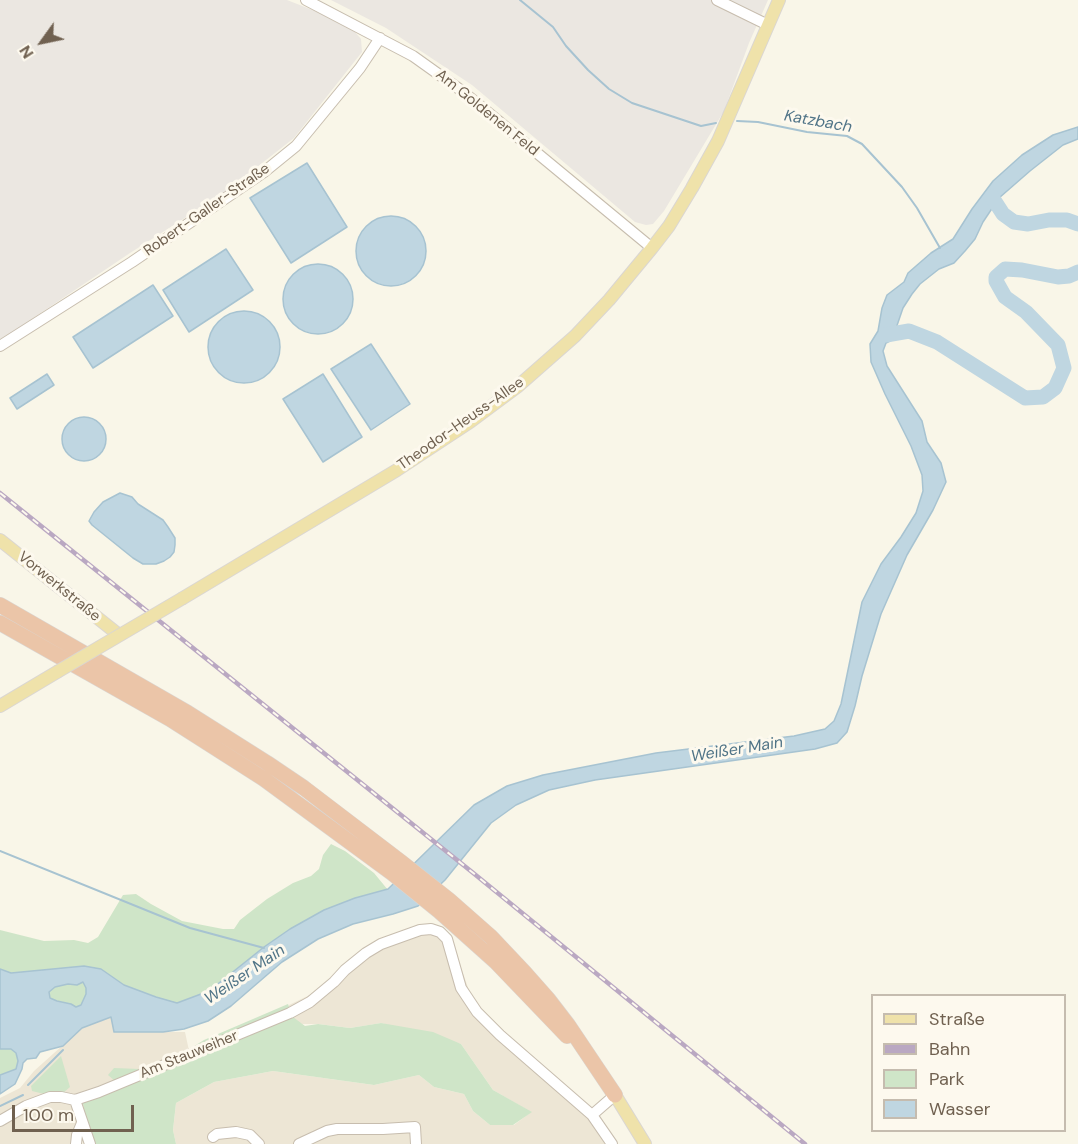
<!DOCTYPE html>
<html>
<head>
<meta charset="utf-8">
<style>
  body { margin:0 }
  #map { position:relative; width:1078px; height:1144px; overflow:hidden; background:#f9f6e8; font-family:"DM Sans",sans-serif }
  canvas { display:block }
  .legend { position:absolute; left:871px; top:994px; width:195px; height:138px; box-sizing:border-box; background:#fdf9ee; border:2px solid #c5bcaf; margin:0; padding:8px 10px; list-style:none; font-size:18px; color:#706150 }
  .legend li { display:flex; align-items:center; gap:12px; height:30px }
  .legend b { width:30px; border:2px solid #c5bcaf }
  .north { position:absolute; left:12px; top:12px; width:60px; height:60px; -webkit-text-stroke:4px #fdf9ee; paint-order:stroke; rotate:237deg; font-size:16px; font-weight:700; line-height:24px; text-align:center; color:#706150 }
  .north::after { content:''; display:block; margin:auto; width:21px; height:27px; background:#706150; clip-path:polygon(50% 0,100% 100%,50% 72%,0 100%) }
  .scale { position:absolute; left:12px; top:1105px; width:122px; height:27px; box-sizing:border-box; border:3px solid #706150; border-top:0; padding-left:8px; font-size:18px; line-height:21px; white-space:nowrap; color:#706150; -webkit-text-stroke:4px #fdf9ee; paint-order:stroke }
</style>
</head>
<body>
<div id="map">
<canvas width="1078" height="1144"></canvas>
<ul class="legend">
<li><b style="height:8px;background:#efe2aa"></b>Straße</li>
<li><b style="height:8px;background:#baa8c2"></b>Bahn</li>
<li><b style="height:16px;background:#cfe5c8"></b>Park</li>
<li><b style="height:16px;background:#bfd6e1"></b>Wasser</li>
</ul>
<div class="north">N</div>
<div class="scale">100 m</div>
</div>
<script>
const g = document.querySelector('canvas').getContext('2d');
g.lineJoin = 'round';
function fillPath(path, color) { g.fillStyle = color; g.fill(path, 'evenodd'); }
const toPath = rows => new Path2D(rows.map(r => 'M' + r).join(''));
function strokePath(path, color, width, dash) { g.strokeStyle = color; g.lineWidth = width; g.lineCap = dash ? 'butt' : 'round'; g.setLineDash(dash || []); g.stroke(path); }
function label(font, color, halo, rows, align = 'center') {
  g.font = font + ' "DM Sans",sans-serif'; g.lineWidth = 6; g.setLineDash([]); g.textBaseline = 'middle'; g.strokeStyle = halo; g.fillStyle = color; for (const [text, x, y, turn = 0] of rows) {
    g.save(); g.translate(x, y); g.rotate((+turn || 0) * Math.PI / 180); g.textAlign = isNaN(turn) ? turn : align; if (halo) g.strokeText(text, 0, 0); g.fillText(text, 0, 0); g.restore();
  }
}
fillPath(toPath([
  [432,927,456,953,472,999,617,1144,176,1144,173,1130,176,1103,214,1082,273,1071,374,1085,419,1075,434,1087,464,1094,473,1111,490,1125,514,1125,531,1112,493,1090,461,1044,381,1023,350,1028,318,1024,302,1024,291,1021,289,1005,318,991,355,958],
  [111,1017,114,1032,185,1032,191,1060,89,1128,81,1138,80,1144,0,1144,0,1098,20,1088,34,1071,82,1028]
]), '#ede6d5');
fillPath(toPath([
  [0,0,287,0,315,11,355,32,361,39,362,52,294,138,224,193,130,253,14,331,0,339],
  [331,0,768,0,749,43,724,111,664,211,653,224,646,225,635,222,472,85,386,28]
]), '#ebe7e1');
fillPath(toPath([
  [331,844,345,851,374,873,388,890,355,898,324,910,290,929,209,991,177,1003,156,997,124,985,100,969,84,966,11,973,0,969,0,930,44,941,74,940,88,943,98,937,123,895,136,894,151,904,182,921,223,929,234,929,240,920,267,899,293,883,311,876,319,869,323,855],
  [83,982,86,988,86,994,82,1005,76,1007,71,1004,57,1001,50,998,49,992,55,987,68,984,77,985],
  [288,1004,293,1017,305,1026,318,1024,350,1028,381,1023,433,1032,461,1044,493,1090,532,1112,513,1125,490,1125,473,1111,464,1094,434,1087,419,1075,374,1085,273,1071,214,1082,176,1103,173,1130,176,1144,96,1144,89,1128,82,1100,191,1060,191,1048,204,1040],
  [0,1049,11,1049,16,1053,18,1061,16,1069,0,1075],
  [61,1056,70,1087,63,1093,44,1094,32,1091,31,1086],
  [114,1068,140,1069,142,1071,115,1081,108,1075]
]), '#cfe5c8');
const water = toPath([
  [1078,127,1078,139,1063,145,1030,171,999,198,983,222,975,239,965,251,954,263,939,269,920,284,912,294,903,308,892,340,886,343,883,351,887,366,922,421,927,442,941,463,946,482,933,510,907,555,881,614,862,676,855,706,847,732,837,743,815,749,595,780,549,790,516,805,491,823,445,880,418,906,393,914,353,924,318,939,282,962,231,1006,208,1021,184,1029,163,1032,114,1032,111,1017,82,1028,63,1046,40,1052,36,1058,27,1059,23,1063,22,1069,15,1084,0,1094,0,1075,16,1069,18,1061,16,1053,11,1049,0,1049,0,969,11,973,84,966,101,969,124,985,156,997,177,1003,209,991,264,947,290,929,324,910,355,898,388,889,474,805,507,786,543,775,656,753,794,736,825,729,834,721,841,704,862,602,881,564,901,537,916,513,923,491,922,475,911,446,885,394,871,362,870,344,878,331,882,308,887,295,904,282,908,273,931,253,953,239,972,209,993,181,1022,155,1053,135,1078,127],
  [83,982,86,988,86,994,81,1005,76,1007,71,1004,57,1001,50,998,49,992,55,987,68,984,77,985,83,982],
  [307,163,347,227,291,263,250,198,307,163],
  '356 251a35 35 0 1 1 70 0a35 35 0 1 1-70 0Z',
  [226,249,253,290,189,332,163,290,226,249],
  '283 299a35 35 0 1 1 70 0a35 35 0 1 1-70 0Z',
  [153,285,173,316,93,368,73,337,153,285],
  '208 347a36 36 0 1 1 72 0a36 36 0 1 1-72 0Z',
  [371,344,410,404,371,430,331,369,371,344],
  [47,374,54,385,17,409,10,398,47,374],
  [323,374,362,437,323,462,283,399,323,374],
  '62 439a22 22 0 1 1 44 0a22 22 0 1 1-44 0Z',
  [120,493,132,497,138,504,163,520,168,527,175,538,175,545,174,552,170,557,164,561,156,564,143,564,133,558,92,525,89,521,94,512,103,502,120,493]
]);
fillPath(water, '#bfd6e1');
strokePath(water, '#a7c3d1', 1.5);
strokePath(toPath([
  [520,0,553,27,566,46,588,70,609,89,632,103,701,126,716,123],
  [737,121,758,122,807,132,847,136,862,144,902,187,917,208,940,248],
  [0,851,190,928,264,948],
  [28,1085,63,1050],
  [0,1106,23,1095]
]), '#a7c3d1', 2);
strokePath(toPath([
  [992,197,1003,214,1014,222,1028,224,1049,220,1067,220,1078,224],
  [886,335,909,331,937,342,1025,398,1043,397,1055,388,1064,368,1058,345,1026,312,1005,297,996,281,996,277,1005,269,1022,270,1058,277,1069,276,1078,272]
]), '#bfd6e1', 15);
const minor = toPath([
  [306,0,413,56,462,91,652,248],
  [717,0,768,25],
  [0,346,132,262,264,172,296,146,360,68,380,38],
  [75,1100,90,1144],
  [592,1115,615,1095],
  [0,1121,26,1106,50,1097,61,1097,75,1100,99,1092,290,1013,310,1002,334,982,345,970,366,953,381,944,420,930,431,929,440,932,447,939,461,988,477,1012,500,1035,592,1115,612,1144],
  [213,1137,217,1134,236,1132,250,1135,259,1144],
  [76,1144,77,1135,82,1123],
  [299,1144,327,1131,337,1129,383,1129,415,1127,416,1144]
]);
const major = toPath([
  [0,540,119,635],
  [183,598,397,470,470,422,517,387,575,336,609,300,652,248,669,226,692,188,718,141,779,0],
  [0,706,57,672],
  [615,1095,645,1144]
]);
const highway = toPath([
  [0,605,188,713,267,763,304,788,401,862,449,900,491,937,525,973,548,999,568,1025,615,1095],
  [0,623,170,719,264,779,392,873,439,911,496,962,567,1036]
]);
strokePath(minor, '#c7bdae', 12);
strokePath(major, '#dad6d2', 14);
strokePath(highway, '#dad6d2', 16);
strokePath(minor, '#fff', 10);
strokePath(major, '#efe2aa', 12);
strokePath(highway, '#ebc5a8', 15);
const rail = toPath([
  [0,493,472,872,805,1144]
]);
strokePath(rail, '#baa8c2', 4.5);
strokePath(rail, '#fdf9ee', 2, [7]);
const majorBridge = toPath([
  [57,672,183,598]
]);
strokePath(majorBridge, '#dad6d2', 14, []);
strokePath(majorBridge, '#efe2aa', 12);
label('15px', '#706150', '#fdf9ee', [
  ["Am Goldenen Feld",487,113,39],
  ["Robert-Galler-Straße",207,210,-35],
  ["Theodor-Heuss-Allee",461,424,-35],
  ["Vorwerkstraße",59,587,39],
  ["Am Stauweiher",189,1055,-22]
]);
label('italic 16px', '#507487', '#fdf9ee', [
  ["Katzbach",818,122,10],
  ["Weißer Main",737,750,-9],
  ["Weißer Main",245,975,-34]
]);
</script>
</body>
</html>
